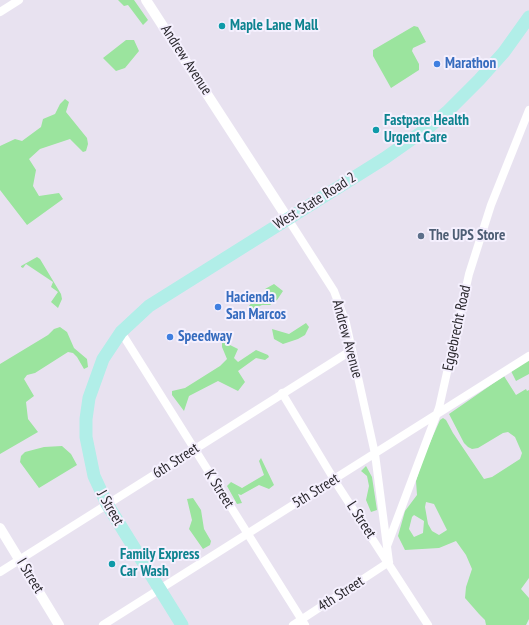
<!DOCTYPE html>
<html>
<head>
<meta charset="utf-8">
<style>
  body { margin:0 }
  canvas { display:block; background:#e8e2f0 }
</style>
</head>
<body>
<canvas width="529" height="625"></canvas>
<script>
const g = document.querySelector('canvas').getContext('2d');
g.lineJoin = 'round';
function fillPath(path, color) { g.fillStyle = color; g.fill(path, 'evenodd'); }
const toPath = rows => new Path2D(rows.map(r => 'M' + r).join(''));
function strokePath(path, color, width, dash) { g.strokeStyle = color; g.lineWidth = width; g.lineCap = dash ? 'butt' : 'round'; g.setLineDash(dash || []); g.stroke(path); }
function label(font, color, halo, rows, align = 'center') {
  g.font = font + ' "PT Sans Narrow",sans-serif'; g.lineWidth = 4; g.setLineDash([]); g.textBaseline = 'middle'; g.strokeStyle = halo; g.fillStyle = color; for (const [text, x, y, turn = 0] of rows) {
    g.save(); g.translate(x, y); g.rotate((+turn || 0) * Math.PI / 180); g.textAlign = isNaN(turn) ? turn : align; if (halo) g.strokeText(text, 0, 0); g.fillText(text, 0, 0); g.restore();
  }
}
fillPath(toPath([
  [118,0,134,0,148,20,143,25,128,5,124,6],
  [414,26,418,27,426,42,413,48,412,51,419,64,419,70,391,88,373,56,373,50],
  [126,40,134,40,139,51,125,68,116,71,103,58],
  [65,99,69,102,66,112,87,138,88,144,86,151,83,152,70,139,40,149,29,159,36,170,33,186,39,196,59,193,63,199,27,225,0,190,0,146,15,139,22,141,41,127,43,119,55,114,60,104],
  [37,257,40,259,61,294,62,299,58,308,51,302,58,292,51,287,53,282,26,264,23,268,21,267,21,266],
  [274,284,283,291,277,300,270,305,262,305,250,311,248,307,254,300,261,299,264,296,265,289],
  [306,323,309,327,305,335,298,339,283,344,274,339,272,329,289,334],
  [60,327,67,332,74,348,87,359,88,367,84,369,77,357,73,353,68,352,35,373,27,375,24,379,34,396,26,402,28,419,38,432,0,454,0,364,48,335,54,329],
  [222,341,238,349,234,358,238,362,256,350,268,355,269,357,265,360,256,358,238,371,245,382,238,391,218,381,189,396,184,411,172,395,172,391,185,388,220,366,227,359,222,347],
  [529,360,529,374,516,381,511,371],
  [504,376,516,395,526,389,527,391,529,390,529,578,521,589,529,598,529,619,526,625,486,625,485,620,479,614,465,598,466,587,472,569,466,555,456,541,439,548,405,550,398,536,405,511,417,495,416,481,424,456,440,420,443,418,446,420,453,433,484,479,492,477,520,459,522,453,515,437,508,432,503,433,478,448,472,449,468,447,464,443,449,414],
  [426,502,434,504,447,530,439,535,432,531,428,524,425,507],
  [414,515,424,521,423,533,414,537,409,529,412,517],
  [62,446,71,454,77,465,39,488,20,462,21,456,25,452,44,447],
  [261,458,274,485,269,489,259,485,241,495,238,494,242,503,237,504,227,486,231,482,242,488,264,475,259,461],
  [366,466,372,477,377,510,371,512,366,500,369,486,367,476,361,471],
  [193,498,201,510,204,529,211,541,210,545,203,549,189,529,192,520,187,499]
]), '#9be49e');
strokePath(toPath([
  [0,12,19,0],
  [288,219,334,291,346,323,375,454,389,562],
  [121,332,305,625],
  [282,393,338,486,428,625],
  [387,546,439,408,469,274,491,205,529,110],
  [0,572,352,350],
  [103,625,529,356],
  [293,625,389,562]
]), '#fff', 8);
strokePath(toPath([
  [146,0,288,219],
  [0,528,59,625]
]), '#fff', 10);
strokePath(toPath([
  [182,625,107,504,94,476,86,437,86,419,89,398,103,359,121,332,149,306,385,158,429,127,447,112,479,80,504,52,529,17]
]), '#b1eee8', 13);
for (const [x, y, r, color] of [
  [222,26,4,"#0f9aa8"],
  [437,64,4,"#3f7fe0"],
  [376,130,4,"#0f9aa8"],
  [421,236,4,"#5c6f8a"],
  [218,307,4,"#3f7fe0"],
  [170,337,4,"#3f7fe0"],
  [112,564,4,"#0f9aa8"]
]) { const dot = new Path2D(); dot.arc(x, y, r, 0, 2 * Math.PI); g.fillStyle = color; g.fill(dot); strokePath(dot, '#f5f0fe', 1.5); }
label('bold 15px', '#0d838f', '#f5f0fe', [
  ["Maple Lane Mall",230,26],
  ["Fastpace Health",384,121],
  ["Urgent Care",384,138],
  ["Family Express",120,555],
  ["Car Wash",120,572]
], 'left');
label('15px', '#2a282d', '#f5f0fe', [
  ["Andrew Avenue",186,60,57],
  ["West State Road 2",315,201,-32],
  ["Eggebrecht Road",457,328,-78],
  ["Andrew Avenue",347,339,75],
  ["6th Street",176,461,-33],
  ["K Street",219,489,58],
  ["5th Street",316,491,-32],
  ["J Street",110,508,60],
  ["L Street",361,520,57],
  ["I Street",30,576,59],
  ["4th Street",341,594,-33]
]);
label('bold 15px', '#366cbe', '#f5f0fe', [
  ["Marathon",445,64],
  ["Hacienda",226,298],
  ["San Marcos",226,315],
  ["Speedway",178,337]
], 'left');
label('bold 15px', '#4e5e75', '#f5f0fe', [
  ["The UPS Store",429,236]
], 'left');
</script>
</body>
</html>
